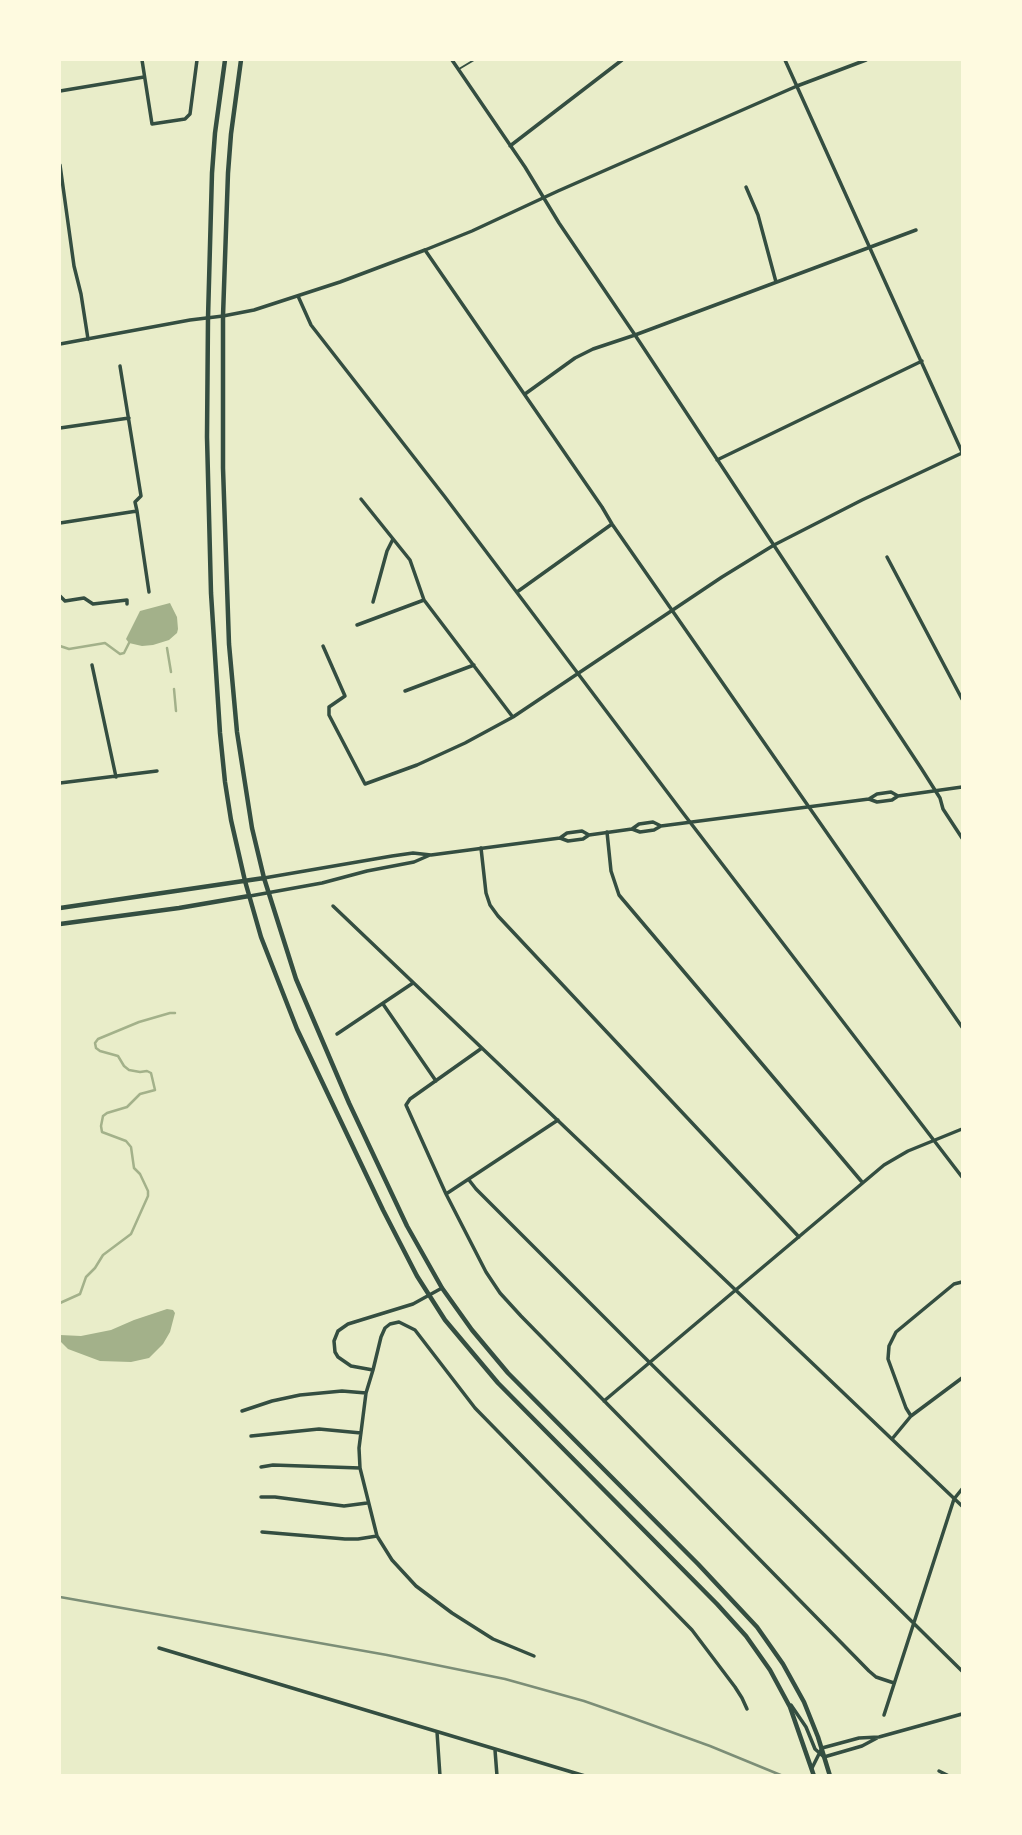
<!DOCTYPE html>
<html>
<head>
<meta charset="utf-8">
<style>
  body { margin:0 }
  #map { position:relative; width:1022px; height:1835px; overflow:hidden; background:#e9edc9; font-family:Inter,sans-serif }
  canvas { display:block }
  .frame { position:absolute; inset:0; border:61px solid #fefae0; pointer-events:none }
</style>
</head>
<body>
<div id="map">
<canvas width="1022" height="1835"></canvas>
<div class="frame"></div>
</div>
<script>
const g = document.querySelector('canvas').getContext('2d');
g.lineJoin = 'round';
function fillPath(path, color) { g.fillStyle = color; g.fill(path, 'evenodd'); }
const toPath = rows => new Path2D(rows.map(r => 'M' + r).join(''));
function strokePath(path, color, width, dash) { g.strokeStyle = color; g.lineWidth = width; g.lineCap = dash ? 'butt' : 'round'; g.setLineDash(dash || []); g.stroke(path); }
fillPath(toPath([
  [170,603,177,617,178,629,177,633,169,640,153,645,142,646,129,643,126,639,140,611],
  [167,1309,173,1310,175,1313,170,1332,163,1344,149,1358,131,1362,100,1361,68,1349,60,1341,60,1335,81,1336,111,1330,134,1320]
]), '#a3b18a');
strokePath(toPath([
  [60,646,69,649,105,643,120,654,124,653,129,643],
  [167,648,171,672],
  [174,689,176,711],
  [60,1303,80,1294,86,1277,95,1268,103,1255,131,1234,148,1196,148,1191,140,1174,134,1168,131,1147,126,1141,102,1132,101,1126,103,1116,107,1113,127,1107,140,1094,155,1090,151,1073,147,1071,140,1072,129,1070,124,1066,118,1056,100,1051,96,1048,95,1043,98,1039,139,1022,170,1013,175,1013]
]), '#a3b18a', 2.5);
strokePath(toPath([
  [459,69,474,60]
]), '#344e41', 2);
strokePath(toPath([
  [142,60,152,124,185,119,190,114,197,60],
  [452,60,525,167,559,223,635,335,921,768,940,798,943,809,962,838],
  [785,60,962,452],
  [797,86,866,60],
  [60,91,144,77],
  [510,146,622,60],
  [60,165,74,266,81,294,88,339],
  [746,187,758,215,776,282],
  [425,250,602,507,612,524,962,1027],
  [298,296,311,325,445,497,683,813,962,1177],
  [120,366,141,496,135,502,137,511],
  [525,394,575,358,593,349,635,335,916,230],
  [60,428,129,418],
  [717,460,922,361],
  [361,499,410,560,424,600,512,716],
  [60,523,137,511,149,592],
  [887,557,962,699],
  [517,592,612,524],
  [60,596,65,601,84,598,93,604,127,600,127,604],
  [373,602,387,551,393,539],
  [357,625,424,600],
  [323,646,345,696,329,707,329,715,365,784,417,765,465,743,513,717,722,577,774,545,862,500,962,453],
  [92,665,116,777],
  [405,691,474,665],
  [60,783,157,771],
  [607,832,611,871,619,895,862,1182],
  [481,848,486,893,490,905,498,916,799,1237],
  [333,906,962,1506],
  [383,1004,436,1081],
  [337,1034,413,983],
  [482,1048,410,1099,406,1105,446,1194,486,1272,500,1293,521,1316,869,1671,876,1677,894,1683],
  [469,1180,476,1189,638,1351,962,1671],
  [446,1194,558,1120],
  [373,1370,351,1366,338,1357,335,1352,334,1341,338,1331,348,1324,413,1304,442,1288],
  [604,1401,884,1165,908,1151,962,1129],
  [242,1411,272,1401,300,1395,342,1391,366,1393],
  [911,1416,906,1408,888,1359,889,1346,896,1332,954,1284,962,1282],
  [251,1436,319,1429,361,1433],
  [892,1439,911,1416,962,1378],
  [261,1467,273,1465,360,1468],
  [261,1497,275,1497,344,1506,367,1503],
  [262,1532,345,1539,358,1539,377,1536],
  [159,1648,585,1776],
  [534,1656,493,1639,452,1613,416,1586,392,1560,377,1536,360,1468,359,1448,366,1393,373,1370,381,1337,385,1328,390,1324,399,1322,415,1330,475,1408,692,1630,735,1687,742,1698,747,1709],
  [884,1715,954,1499,962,1489],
  [437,1732,440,1776],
  [495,1750,497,1776],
  [939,1771,949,1776]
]), '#344e41', 3.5);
strokePath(toPath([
  [60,344,190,320,223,316,254,310,340,282,425,250,472,231,558,191,797,86],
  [869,799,877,794,891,792,898,796],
  [632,829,639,824,653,822,661,826],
  [560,838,567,833,582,831,589,835],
  [264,878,392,856,413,853,431,855,560,838,568,841,583,839,589,835,632,829,640,832,654,830,661,826,869,799,877,802,892,800,898,796,962,787],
  [250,896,322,883,367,871,414,862,430,855],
  [791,1705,806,1727,815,1749,824,1757,862,1746,877,1738],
  [812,1768,822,1748,859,1738,879,1737,962,1714]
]), '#344e41', 3.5);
strokePath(toPath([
  [225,60,215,133,212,173,208,318,207,437,211,593,220,733,225,782,231,820,245,881,261,937,297,1029,383,1210,417,1276,445,1320,498,1383,717,1604,746,1636,770,1670,790,1707,814,1776],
  [241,60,231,134,228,173,223,316,223,468,229,644,237,732,252,828,264,878,296,979,349,1103,407,1226,442,1288,472,1330,508,1373,698,1564,757,1627,783,1664,804,1702,818,1737,830,1776],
  [60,908,264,878],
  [60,924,179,908,249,896]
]), '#344e41', 4.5);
strokePath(toPath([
  [60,1597,387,1655,505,1679,584,1701,627,1716,710,1746,783,1776]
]), '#7c8e77', 2.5);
</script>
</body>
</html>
